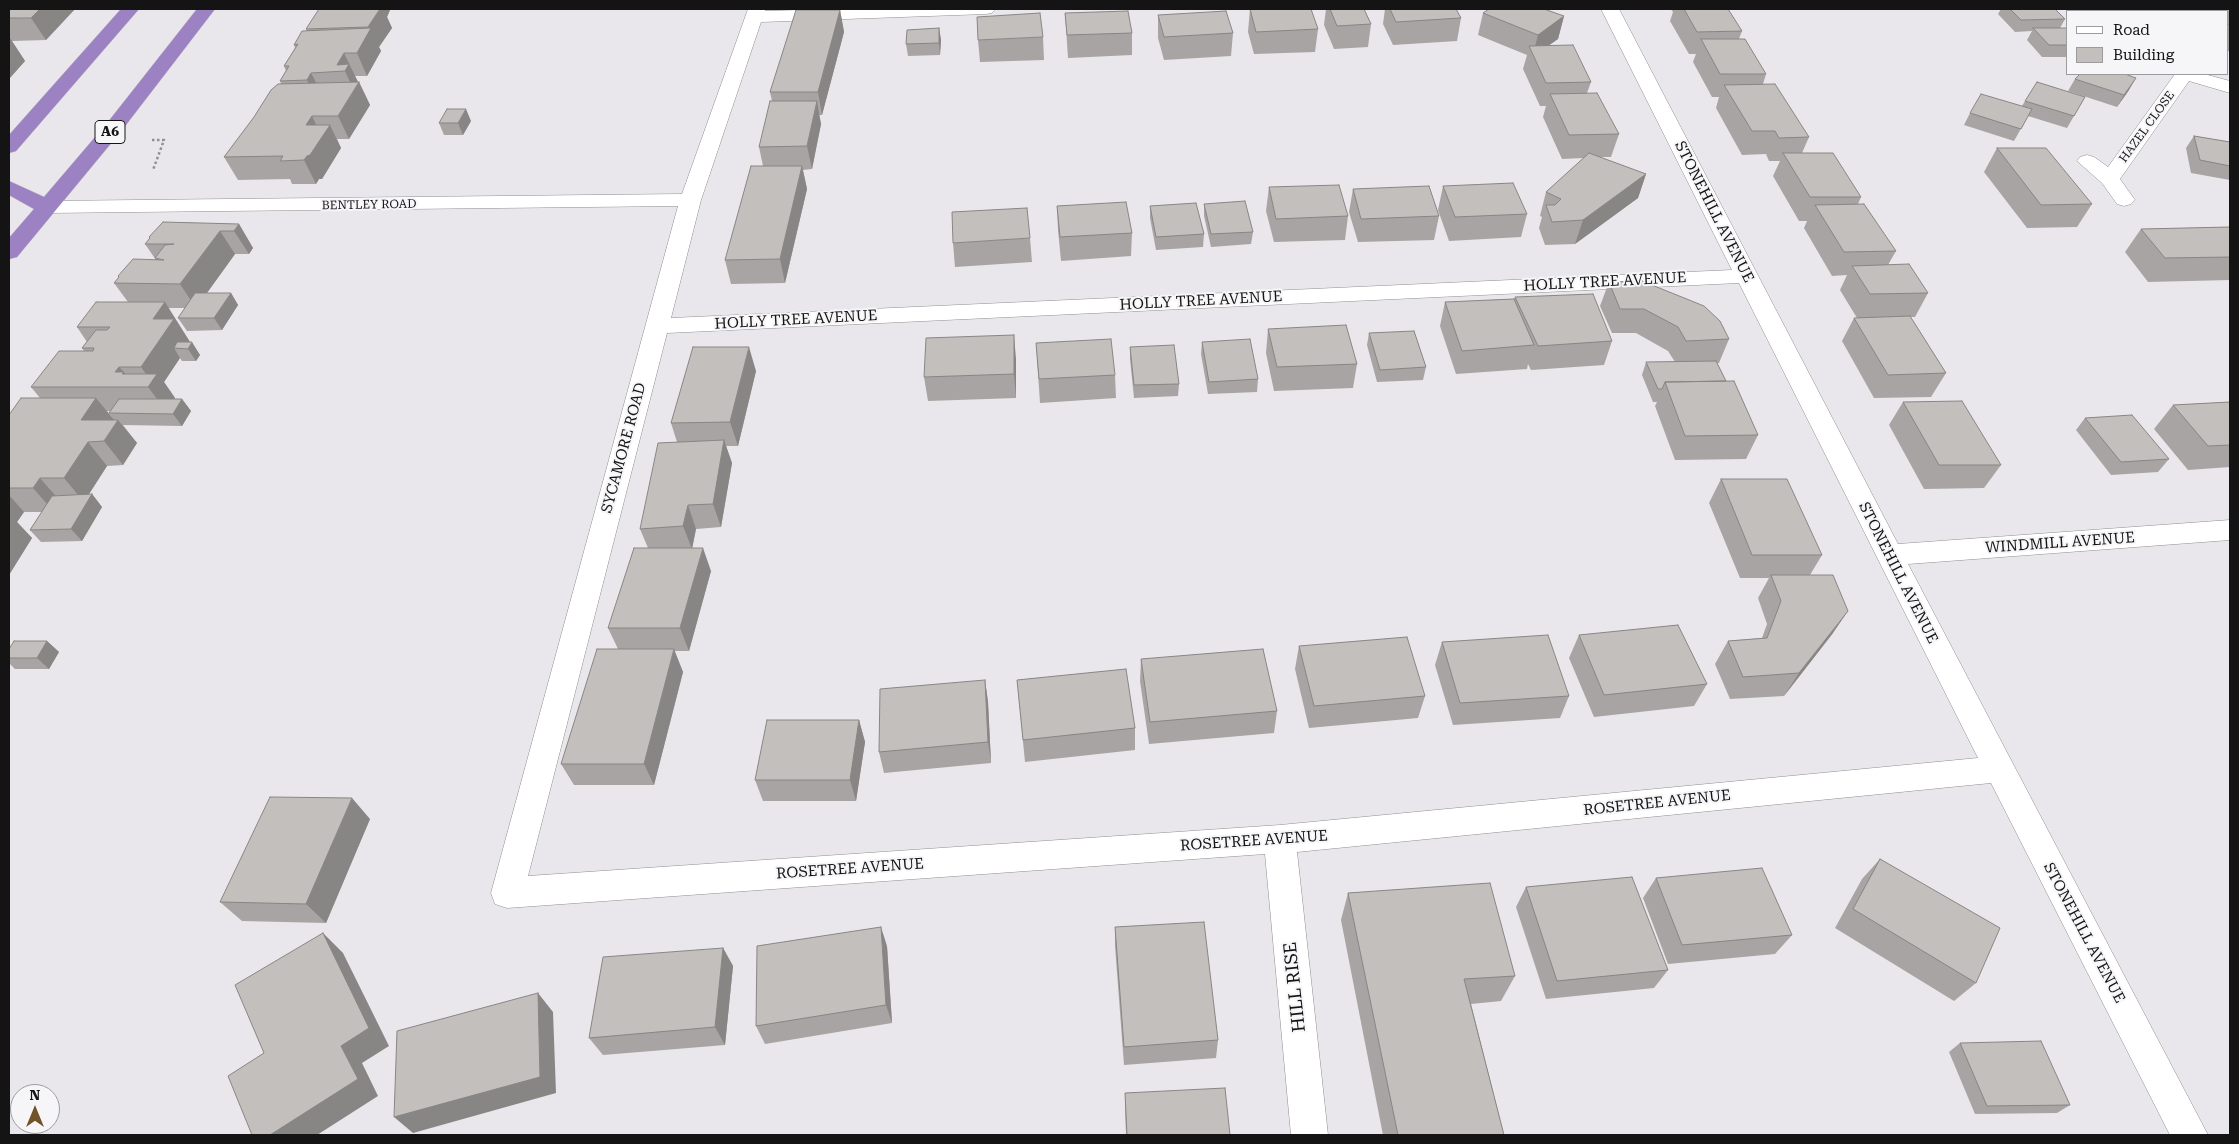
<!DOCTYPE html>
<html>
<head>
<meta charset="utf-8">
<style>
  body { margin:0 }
  #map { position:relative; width:2239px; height:1144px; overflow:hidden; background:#e9e7eb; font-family:"Roboto Serif",serif }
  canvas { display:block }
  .frame { position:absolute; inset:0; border:10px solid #141415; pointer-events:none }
  .legend { position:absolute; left:2066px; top:10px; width:162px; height:65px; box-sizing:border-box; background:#f6f5f8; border:1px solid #9c9b9d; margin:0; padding:6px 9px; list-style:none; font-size:15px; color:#141415 }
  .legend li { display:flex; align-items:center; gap:10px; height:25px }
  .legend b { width:25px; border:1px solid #9c9b9d }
  .north { position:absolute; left:10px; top:1084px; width:50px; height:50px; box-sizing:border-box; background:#f6f5f8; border:1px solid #9c9b9d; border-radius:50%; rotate:0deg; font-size:14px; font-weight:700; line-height:20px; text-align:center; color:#141415 }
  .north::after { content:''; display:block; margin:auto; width:18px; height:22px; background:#715327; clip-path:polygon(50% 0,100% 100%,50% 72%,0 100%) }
</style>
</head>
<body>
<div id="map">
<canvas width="2239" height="1144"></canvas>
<div class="frame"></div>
<ul class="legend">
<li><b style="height:6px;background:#fff"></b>Road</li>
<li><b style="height:14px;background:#c2bfbd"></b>Building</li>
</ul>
<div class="north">N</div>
</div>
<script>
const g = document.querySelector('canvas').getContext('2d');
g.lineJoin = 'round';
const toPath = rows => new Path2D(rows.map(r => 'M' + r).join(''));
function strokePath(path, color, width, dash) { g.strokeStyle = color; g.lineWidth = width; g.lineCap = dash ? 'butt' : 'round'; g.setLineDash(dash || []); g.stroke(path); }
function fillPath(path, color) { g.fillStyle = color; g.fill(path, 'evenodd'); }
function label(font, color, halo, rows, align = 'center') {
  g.font = font + ' "Roboto Serif",serif'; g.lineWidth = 4; g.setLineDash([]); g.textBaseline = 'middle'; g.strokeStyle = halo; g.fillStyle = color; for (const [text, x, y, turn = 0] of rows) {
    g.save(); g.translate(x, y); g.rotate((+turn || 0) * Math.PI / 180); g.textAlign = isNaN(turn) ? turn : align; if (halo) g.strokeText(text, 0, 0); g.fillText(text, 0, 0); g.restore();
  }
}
const street = toPath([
  [748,9,766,9,765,11,837,9,995,9,992,13,986,14,761,22,701,200,671,318,1732,270,1601,9,1619,9,1898,544,2230,520,2230,540,1908,564,2208,1135,2170,1135,1991,783,1297,852,1328,1135,1291,1135,1265,854,507,908,495,904,491,893,678,206,47,213,39,212,36,207,39,202,47,201,682,194,748,9],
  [1739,283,1978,758,1280,825,528,876,667,333,1739,283],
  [2106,9,2125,9,2127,11,2108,11,2106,9],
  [2175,74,2204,74,2230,81,2230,93,2189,81,2120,179,2135,200,2131,204,2124,206,2117,204,2102,183,2077,161,2080,157,2087,155,2094,157,2108,167,2175,74]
]);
const highway = toPath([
  [121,9,139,9,16,151,9,153,9,135,121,9],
  [197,9,215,9,122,130,17,257,9,259,9,238,34,209,9,195,9,181,44,197,108,122,197,9]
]);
strokePath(street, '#8f8e91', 1);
strokePath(highway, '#c2c2c2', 1);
strokePath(toPath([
  [152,140,164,140,153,170]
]), '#918f92', 2.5, [2.5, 2.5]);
fillPath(street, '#fff');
fillPath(highway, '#9d82c3');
fillPath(toPath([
  [9,9,75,9,46,40,12,41,25,61,9,79],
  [319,9,390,9,390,10,387,17,392,28,379,47,381,51,367,76,355,76,358,82,359,82,370,105,349,139,337,139,341,148,322,179,319,179,316,184,292,184,290,179,238,180,224,157,281,83,280,81,286,71,284,66,295,48,294,45,307,31,306,29],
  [1250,9,1318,29,1315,52,1254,54,1248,32],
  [1326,9,1364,9,1371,24,1368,47,1334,49,1324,25],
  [1385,9,1456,9,1461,18,1457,41,1393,45,1383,24],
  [1671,9,1728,9,1742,31,1739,39,1766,74,1763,84,1809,137,1802,153,1861,197,1858,204,1896,251,1888,265,1928,293,1915,317,1910,317,1946,373,1931,397,1874,398,1842,341,1854,318,1857,318,1840,290,1847,275,1832,276,1804,228,1807,221,1799,221,1773,176,1780,161,1769,161,1766,154,1742,155,1716,108,1719,97,1712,97,1693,62,1696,54,1689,54,1670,21,1673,12],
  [1995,9,2055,9,2065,19,2060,28,2068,28,2068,57,2042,57,2027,40,2032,31,2015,32,1998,14,2001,9],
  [2230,9,2230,52,2228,51,2228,11],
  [840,10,844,32,822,115,819,115,821,124,812,169,803,170,807,189,785,283,731,284,725,260,763,166,759,147,772,101,770,92],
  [1065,13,1132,33,1132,55,1068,58],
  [1483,13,1564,16,1558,39,1549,45,1591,82,1587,93,1619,134,1611,157,1600,157,1646,174,1638,198,1575,244,1545,245,1539,228,1542,217,1540,216,1546,192,1584,158,1562,159,1543,117,1546,106,1540,106,1523,69,1527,55,1478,35],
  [1158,15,1233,33,1231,56,1164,60,1158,38],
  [939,28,941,40,940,55,908,56,906,44],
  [1043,37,1044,60,980,62,978,40],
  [2075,79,2129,90,2117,107,2068,91],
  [2085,97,2067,128,2028,116,2014,141,1964,125,1970,113,2022,106,2025,101],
  [471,121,463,135,444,135,439,123],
  [2194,136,2230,142,2230,180,2191,173,2186,148],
  [1997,148,2092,204,2077,227,2027,228,1984,172],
  [1443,186,1527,214,1521,237,1449,241,1438,210],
  [1269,187,1348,216,1345,240,1274,242,1266,211],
  [1353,189,1439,216,1434,240,1358,242,1349,212],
  [1204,204,1253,232,1251,244,1211,247,1204,216],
  [1057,206,1132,233,1131,256,1061,261,1058,230],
  [1150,206,1204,234,1203,247,1156,250,1150,218],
  [239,224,253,248,249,254,235,254,207,293,231,293,238,305,222,330,187,331,178,318,185,308,168,308,190,342,200,355,196,361,182,361,180,358,164,382,175,398,174,399,182,399,191,411,182,426,123,425,137,443,123,465,107,466,88,495,92,494,102,507,82,541,41,542,30,530,42,512,24,512,17,522,32,538,9,575,9,415,40,398,31,387,84,351,82,348,87,342,77,327,128,302,114,283,119,278,118,276,156,260,145,244,150,239,149,237],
  [107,411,110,411,109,413,114,420],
  [2230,227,2230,280,2148,282,2125,252,2141,229],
  [1030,238,1032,262,955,267,953,243],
  [1609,282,1729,339,1719,363,1717,363,1726,381,1758,435,1746,459,1675,460,1655,406,1657,402,1653,402,1642,375,1646,362,1675,362,1668,351,1636,333,1612,333,1600,306],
  [1515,297,1612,341,1604,365,1531,370,1528,364,1527,369,1456,374,1440,326,1445,302,1514,299],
  [1268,329,1357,364,1353,388,1274,391,1266,353],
  [1369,333,1426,367,1423,380,1377,382,1367,345],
  [1202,342,1258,379,1257,392,1208,394,1201,354],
  [1036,343,1115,375,1116,398,1040,403],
  [1130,347,1179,384,1178,396,1134,398,1130,359],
  [1016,359,1016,398,928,401,924,377],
  [756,371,738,446,726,446,732,463,721,527,696,529,692,548,711,571,689,651,674,651,683,672,654,785,574,785,561,764,618,649,608,628,648,548,640,529,677,442,671,423],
  [1903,402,2001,465,1984,488,1924,489,1889,425],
  [2230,402,2230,467,2188,470,2154,429,2173,405],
  [2085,418,2169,459,2158,472,2111,475,2076,430],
  [1721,479,1822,555,1810,575,1833,633,1784,696,1730,699,1715,664,1728,641,1762,638,1767,624,1758,598,1769,578,1740,578,1709,503],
  [1579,635,1707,684,1694,706,1594,717,1569,658],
  [47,641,59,652,49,669,15,669,9,663,9,647,9,648],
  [1442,642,1569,696,1560,718,1453,725,1435,665],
  [1299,646,1425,696,1418,718,1309,728,1295,669],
  [1141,659,1277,711,1274,733,1149,744,1140,681],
  [985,680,988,702,991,763,884,773,879,752],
  [1017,680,1135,728,1135,750,1025,762],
  [859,720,865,742,856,801,763,801,755,780],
  [370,819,326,923,242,921,220,902],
  [1880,859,1976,983,1954,1001,1835,928,1862,879],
  [1656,878,1792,935,1775,954,1668,964,1643,898],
  [1526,887,1668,970,1654,988,1546,999,1516,907],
  [1348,893,1515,976,1501,1001,1471,1004,1504,1135,1383,1135,1341,920],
  [1115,927,1218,1040,1216,1058,1124,1065,1115,946],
  [887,946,892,1023,765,1044,756,1026],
  [723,948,733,966,725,1045,603,1055,589,1038],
  [1960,1043,2070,1105,2057,1113,1975,1114,1949,1052],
  [1125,1093,1230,1135,1126,1135,1125,1109]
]), '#a7a4a3');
fillPath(toPath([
  [40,9,75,9,46,40,31,18],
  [372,9,390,9,390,10,387,17,392,28,379,47,381,51,367,76,357,53,369,31,368,27],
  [840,10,844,32,822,115,818,92],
  [1564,16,1558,39,1534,56,1533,55,1538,35],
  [939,28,941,40,940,55,939,43],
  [10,38,25,61,9,79,9,40],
  [344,53,359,84,359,82,370,105,349,139,338,116,354,91,345,71,337,65],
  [311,73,323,96,318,103,307,80],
  [2136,78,2129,90,2117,107,2124,95],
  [817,101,821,124,812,169,807,146],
  [466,109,471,121,463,135,458,123],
  [312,116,322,137,330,125,341,148,322,179,319,179,316,184,304,160,306,125],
  [802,166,807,189,785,283,780,259],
  [1646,174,1638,198,1575,244,1583,220],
  [239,224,253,248,249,254,234,231],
  [220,231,235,254,196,308,180,284],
  [231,293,238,305,222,330,214,318],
  [165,302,190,342,174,348,180,358,164,382,175,398,166,411,148,387,152,382,141,367,153,319],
  [1014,335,1016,359,1016,398,1014,374],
  [192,342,200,355,196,361,188,349],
  [749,347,756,371,738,446,730,422],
  [119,367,124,372,135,387,115,372],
  [96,398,115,421,81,420],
  [182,399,191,411,182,426,173,414],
  [118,420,137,443,123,465,104,441],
  [724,440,732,463,721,527,713,504],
  [88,442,107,466,84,502,64,478],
  [40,478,61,502,54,512,33,488],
  [92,494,102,507,82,541,71,529],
  [9,495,24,512,17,522,32,538,9,575],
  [688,505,696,529,692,549,683,526],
  [703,548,711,571,689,651,680,628],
  [1848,611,1833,633,1784,696,1799,673],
  [47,641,59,652,49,669,37,658],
  [674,649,683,672,654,785,644,764],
  [985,680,988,702,991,763,988,742],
  [859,720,865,742,856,801,850,780],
  [352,798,370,819,326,923,306,904],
  [881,927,887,946,892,1023,886,1005],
  [323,933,343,953,389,1046,362,1063,378,1096,317,1135,270,1135,341,1046],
  [723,948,733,966,725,1045,715,1027],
  [538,993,553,1012,556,1093,413,1133,394,1117]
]), '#888684');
const building = toPath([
  [9,9,40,9,31,18,9,18,9,9],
  [319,9,380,9,368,27,306,29,319,9],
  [1250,9,1311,9,1318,29,1256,32,1250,9],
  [1330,9,1364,9,1371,24,1337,26,1330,9],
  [1390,9,1456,9,1461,18,1396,22,1390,9],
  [1489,9,1544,9,1564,16,1538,35,1483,13,1489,9],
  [1684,9,1728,9,1742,31,1697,32,1684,9],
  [2010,9,2055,9,2065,19,2021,20,2010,9],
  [2218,9,2230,9,2230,25,2228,24,2228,11,2216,11,2218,9],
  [796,10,840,10,818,92,770,92,796,10],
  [1128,11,1132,33,1067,35,1065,13,1128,11],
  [1226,11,1233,33,1164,37,1158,15,1226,11],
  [1040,13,1043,37,978,40,977,17,1040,13],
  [371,28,357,53,344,53,337,65,349,64,345,71,311,73,307,80,280,81,289,66,284,66,298,44,294,45,302,31,371,28],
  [939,28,939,43,906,44,907,30,939,28],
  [2033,28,2068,28,2068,45,2049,45,2033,28],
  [1701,39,1745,39,1766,74,1720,74,1701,39],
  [1573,45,1591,82,1546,83,1529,46,1573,45],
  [2080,74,2125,74,2136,78,2124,95,2075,79,2080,74],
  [359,82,338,116,312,116,306,125,330,125,310,155,307,156,304,160,280,161,283,156,224,157,254,117,271,90,278,84,359,82],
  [2037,82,2085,97,2074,116,2025,101,2037,82],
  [1775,84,1809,137,1779,138,1775,131,1752,131,1724,85,1775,84],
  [1597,93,1619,134,1569,135,1550,94,1597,93],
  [1981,94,2032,109,2021,129,1970,113,1981,94],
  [770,101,817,101,807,146,759,147,770,101],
  [447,109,466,109,458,123,439,123,447,109],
  [2194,136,2230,142,2230,166,2200,160,2194,136],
  [1997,148,2046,148,2092,204,2041,205,1997,148],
  [1589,153,1646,174,1583,220,1552,222,1546,205,1555,205,1561,199,1546,192,1589,153],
  [1783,153,1833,153,1861,197,1810,197,1783,153],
  [751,166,802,166,780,259,725,260,751,166],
  [1513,183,1527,214,1455,217,1443,186,1513,183],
  [1339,185,1348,216,1276,219,1269,187,1339,185],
  [1429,186,1439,216,1361,219,1353,189,1429,186],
  [1245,201,1253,232,1211,234,1204,204,1245,201],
  [1126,202,1132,233,1060,237,1057,206,1126,202],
  [1196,203,1204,234,1156,237,1150,206,1196,203],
  [1864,204,1896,251,1844,252,1815,205,1864,204],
  [1027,208,1030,238,953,243,952,212,1027,208],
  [163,222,239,224,234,231,220,231,180,284,114,283,119,277,118,276,133,259,164,260,155,258,165,245,174,244,145,244,150,238,149,237,163,222],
  [2230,227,2230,257,2165,258,2141,229,2230,227],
  [1909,264,1928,293,1870,294,1852,266,1909,264],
  [1642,281,1704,306,1720,321,1729,339,1686,341,1678,327,1644,309,1620,309,1609,282,1642,281],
  [195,293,231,293,214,318,178,318,195,293],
  [1593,294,1612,341,1538,346,1515,297,1593,294],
  [1514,299,1534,345,1462,351,1445,302,1514,299],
  [96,302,165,302,153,319,174,319,141,367,119,367,115,372,124,372,122,374,157,374,148,387,31,387,59,351,93,351,94,348,82,348,96,330,107,330,110,327,77,327,96,302],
  [1910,316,1946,373,1888,375,1854,318,1910,316],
  [1346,325,1357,364,1277,367,1268,329,1346,325],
  [1414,331,1426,367,1380,370,1369,333,1414,331],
  [1014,335,1014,374,924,377,926,338,1014,335],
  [1111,339,1115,375,1039,379,1036,343,1111,339],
  [1250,339,1258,379,1209,382,1202,342,1250,339],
  [177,342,192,342,188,349,174,348,177,342],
  [1174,345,1179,384,1134,385,1130,347,1174,345],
  [693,347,749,347,730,422,671,423,693,347],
  [1716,361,1726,381,1665,382,1662,389,1658,389,1646,362,1716,361],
  [1734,381,1758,435,1685,436,1665,382,1734,381],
  [21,398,96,398,81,420,118,420,104,441,88,442,64,478,40,478,33,488,9,488,9,415,21,398],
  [119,399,182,399,173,414,109,413,119,399],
  [1962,401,2001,465,1939,465,1903,402,1962,401],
  [2230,402,2230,445,2208,446,2173,405,2230,402],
  [2132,415,2169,459,2121,462,2085,418,2132,415],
  [724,440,713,504,688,505,683,526,640,529,658,443,724,440],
  [1721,479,1787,479,1822,555,1752,555,1721,479],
  [92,494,71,529,30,530,52,496,92,494],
  [634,548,703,548,680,628,608,628,634,548],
  [1771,575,1833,575,1848,611,1799,673,1743,677,1728,641,1767,638,1781,601,1771,575],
  [1678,625,1707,684,1604,695,1579,635,1678,625],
  [1548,635,1569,696,1460,703,1442,642,1548,635],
  [1407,637,1425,696,1314,706,1299,646,1407,637],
  [14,641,47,641,37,658,9,658,9,649,14,641],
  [597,649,674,649,644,764,561,764,597,649],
  [1263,649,1277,711,1150,722,1141,659,1263,649],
  [1126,669,1135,728,1023,740,1017,680,1126,669],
  [985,680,988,742,879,752,880,689,985,680],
  [767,720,859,720,850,780,755,780,767,720],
  [270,797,352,798,306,904,220,902,270,797],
  [1880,859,2000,928,1976,983,1853,909,1880,859],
  [1762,868,1792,935,1682,945,1656,878,1762,868],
  [1632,877,1668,970,1557,981,1526,887,1632,877],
  [1490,883,1515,976,1464,979,1504,1135,1398,1135,1348,893,1490,883],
  [1204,922,1218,1040,1124,1047,1115,927,1204,922],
  [881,927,886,1005,756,1026,757,946,881,927],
  [323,933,369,1028,341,1046,358,1079,270,1135,252,1135,228,1076,264,1053,235,985,323,933],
  [723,948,715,1027,589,1038,603,957,723,948],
  [538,993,540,1077,394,1117,397,1031,538,993],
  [2041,1041,2070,1105,1987,1106,1960,1043,2041,1041],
  [1225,1088,1230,1135,1127,1135,1125,1093,1225,1088]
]);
fillPath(building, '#c2bfbd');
strokePath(building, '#888684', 1);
label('12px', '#141415', '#f6f5f8', [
  ["HAZEL CLOSE",2147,127,-54],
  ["BENTLEY ROAD",369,205,-1]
]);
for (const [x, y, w] of [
  [110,132,30]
]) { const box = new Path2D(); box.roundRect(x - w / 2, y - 11.5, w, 23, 4); g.fillStyle = '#f6f5f8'; g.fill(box); strokePath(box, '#141415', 1); }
label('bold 14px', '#141415', null, [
  ["A6",110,132]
]);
label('15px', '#141415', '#f6f5f8', [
  ["STONEHILL AVENUE",1714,212,63],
  ["HOLLY TREE AVENUE",1605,282,-3],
  ["HOLLY TREE AVENUE",1201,301,-3],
  ["HOLLY TREE AVENUE",796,320,-3],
  ["SYCAMORE ROAD",624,448,-75],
  ["WINDMILL AVENUE",2060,543,-4],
  ["STONEHILL AVENUE",1898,573,63],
  ["ROSETREE AVENUE",1657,803,-6],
  ["ROSETREE AVENUE",1254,841,-4],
  ["ROSETREE AVENUE",850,869,-4],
  ["STONEHILL AVENUE",2084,933,62]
]);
label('18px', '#141415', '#f6f5f8', [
  ["HILL RISE",1295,987,-96]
]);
</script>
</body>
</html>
